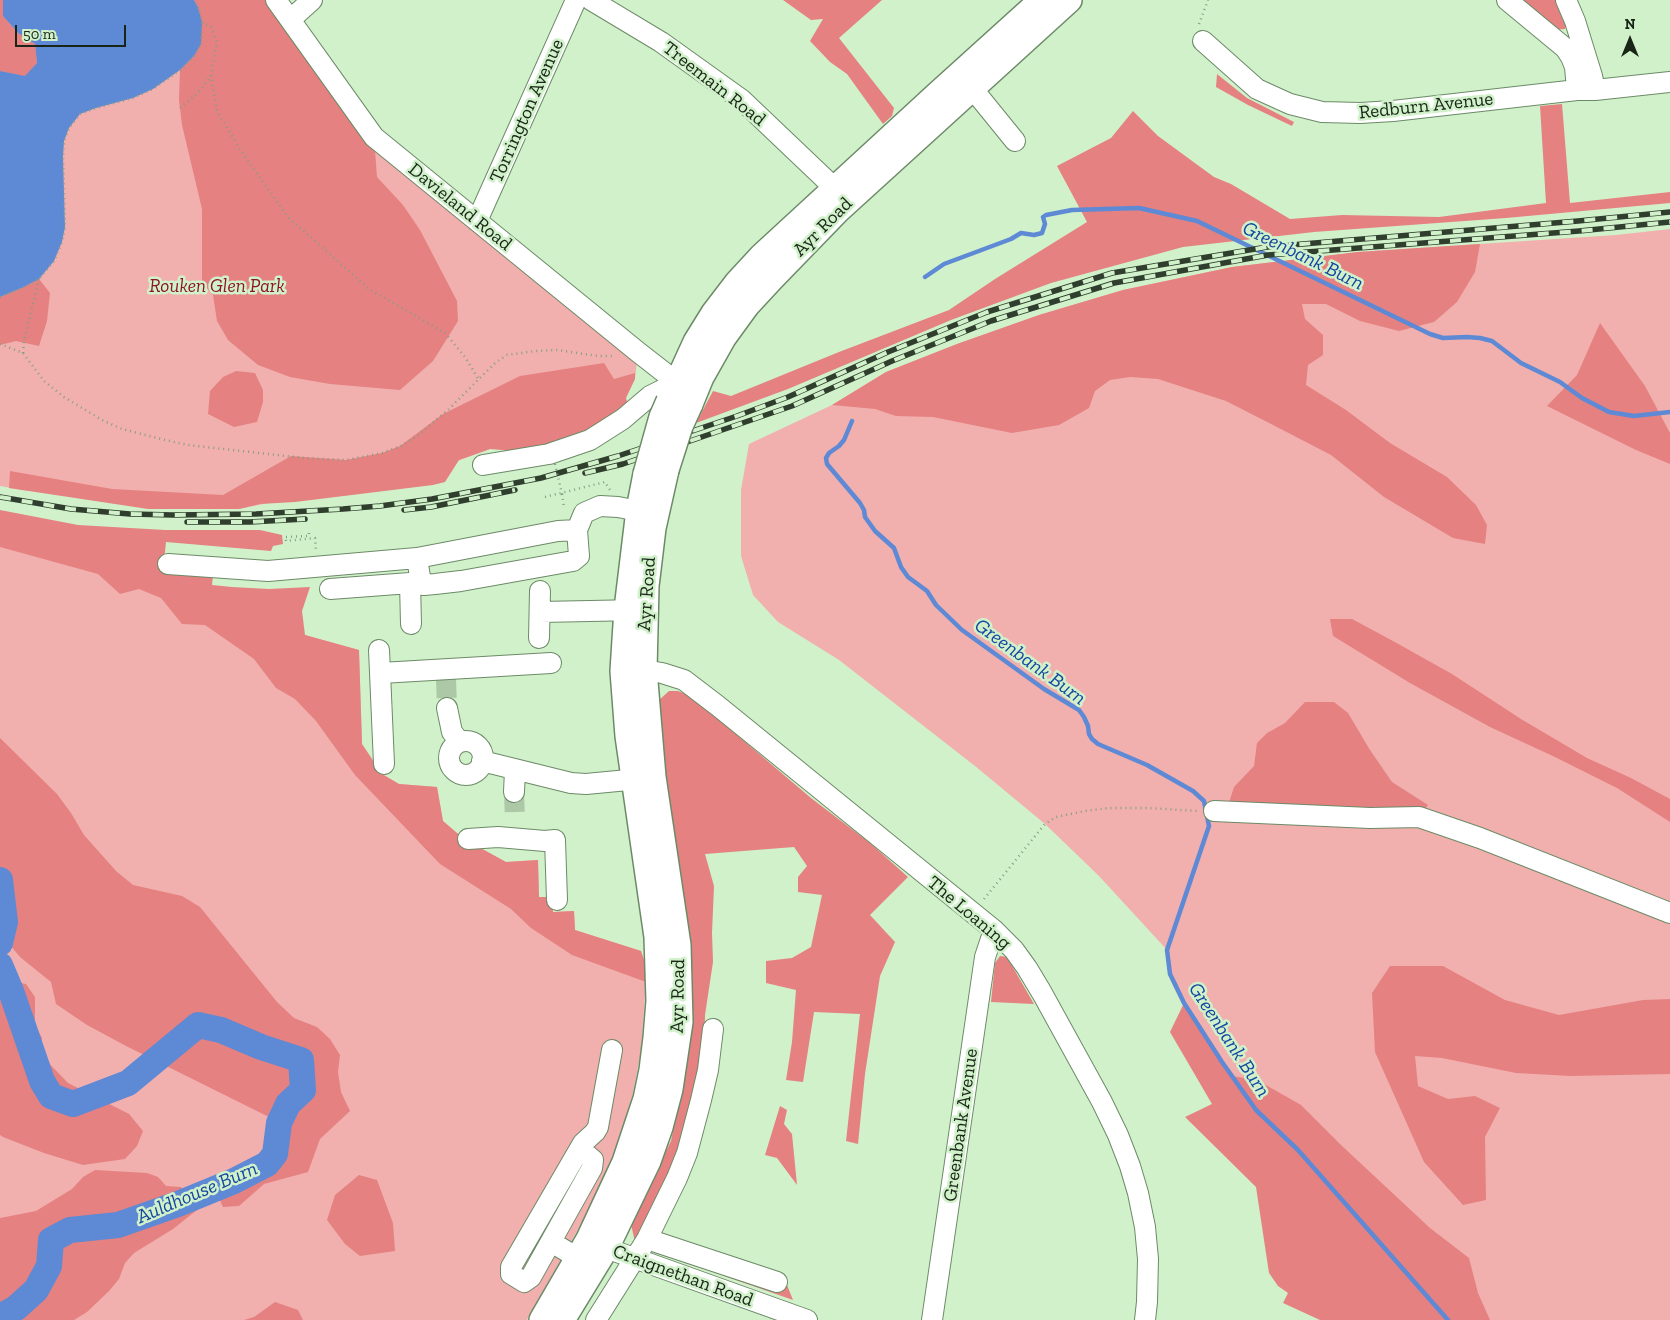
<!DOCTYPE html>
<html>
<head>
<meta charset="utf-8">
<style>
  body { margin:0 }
  #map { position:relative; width:1670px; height:1320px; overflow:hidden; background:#d1f1cb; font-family:"Zilla Slab",serif }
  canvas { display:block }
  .north { position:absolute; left:1605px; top:15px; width:50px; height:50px; -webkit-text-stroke:4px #d1f1cb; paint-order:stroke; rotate:0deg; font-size:14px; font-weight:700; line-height:20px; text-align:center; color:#192517 }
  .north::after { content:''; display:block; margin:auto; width:18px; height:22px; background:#192517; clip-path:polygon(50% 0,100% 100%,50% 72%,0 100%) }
  .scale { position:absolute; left:15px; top:25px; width:111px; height:22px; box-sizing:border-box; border:2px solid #192517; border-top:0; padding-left:6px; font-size:15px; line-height:18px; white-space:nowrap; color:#192517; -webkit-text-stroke:4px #d1f1cb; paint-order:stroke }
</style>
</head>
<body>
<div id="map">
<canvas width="1670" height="1320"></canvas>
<div class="north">N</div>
<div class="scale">50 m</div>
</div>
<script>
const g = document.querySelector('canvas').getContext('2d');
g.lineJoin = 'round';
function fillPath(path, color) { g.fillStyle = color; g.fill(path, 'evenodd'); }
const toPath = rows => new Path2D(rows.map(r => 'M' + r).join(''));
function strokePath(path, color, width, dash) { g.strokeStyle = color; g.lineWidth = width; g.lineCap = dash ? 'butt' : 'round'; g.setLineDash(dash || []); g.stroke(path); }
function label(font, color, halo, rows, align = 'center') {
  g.font = font + ' "Zilla Slab",serif'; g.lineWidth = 5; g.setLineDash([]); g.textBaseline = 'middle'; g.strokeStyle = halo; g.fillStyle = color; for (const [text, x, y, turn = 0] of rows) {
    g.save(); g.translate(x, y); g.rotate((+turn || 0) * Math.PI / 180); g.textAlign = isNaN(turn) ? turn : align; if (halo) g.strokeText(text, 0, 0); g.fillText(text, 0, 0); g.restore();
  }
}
fillPath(toPath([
  [0,0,276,0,374,137,638,352,635,379,490,449,433,470,239,509,167,506,22,490,0,486],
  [1670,229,1670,1320,1448,1320,1256,1110,1222,1062,1184,1003,1170,974,1167,950,1099,876,1045,824,975,766,839,660,778,622,753,595,741,556,741,490,749,444,832,405,886,372,957,344,1039,315,1123,290,1232,267,1358,252,1616,235],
  [0,534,305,635,359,650,362,744,382,774,399,784,437,787,443,821,464,839,506,862,538,860,539,897,552,897,553,912,574,911,575,930,641,951,645,963,646,982,641,1051,633,1093,618,1147,600,1190,527,1320,0,1320]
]), '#f1b0ae');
fillPath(toPath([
  [0,0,3,0,3,16,18,33,35,44,37,63,25,77,0,71],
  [194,0,276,0,374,137,377,177,403,205,420,230,457,301,458,321,433,361,400,390,330,384,290,377,258,365,228,340,217,321,213,295,202,282,202,209,182,125,179,100,180,70,194,56,198,7],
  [783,0,882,0,839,38,894,108,892,116,883,124,847,74,830,62,810,41,823,19,811,20],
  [1517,0,1556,0,1568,22,1565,29,1554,30],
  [1217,74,1247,98,1294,122,1292,126,1248,105,1216,87],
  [1562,104,1570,203,1670,192,1670,203,1506,218,1314,232,1183,247,1051,283,951,320,788,389,696,423,713,391,731,396,839,352,949,310,995,279,1087,222,1057,166,1111,138,1133,111,1158,136,1214,177,1231,184,1290,219,1342,215,1439,217,1546,203,1540,106],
  [1480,244,1475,272,1457,302,1434,322,1399,331,1360,321,1326,304,1302,304,1305,319,1323,335,1323,355,1308,365,1306,385,1346,410,1390,443,1447,477,1476,505,1487,525,1485,544,1453,538,1384,497,1331,455,1275,426,1226,401,1158,379,1130,377,1110,380,1095,391,1089,408,1059,425,1012,433,933,417,896,416,875,409,832,405,886,372,957,344,1039,315,1123,290,1232,267,1358,252],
  [39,279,50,293,47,321,39,346,16,341,0,345,0,297,24,287],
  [1600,323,1645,386,1670,433,1670,464,1636,450,1547,406,1577,375],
  [604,363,614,379,635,373,635,379,626,398,630,413,549,454,490,449,459,460,445,482,433,485,295,502,260,504,239,509,148,509,9,488,10,471,112,489,223,495,291,456,346,460,382,453,400,446,443,414,520,376],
  [236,371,255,373,263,390,263,402,257,422,234,427,208,414,210,391,223,377],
  [0,510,78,525,165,530,260,530,282,535,283,544,273,546,271,551,166,542,163,571,213,575,212,585,232,587,269,589,310,587,302,611,305,635,359,650,362,744,382,774,399,784,437,787,443,821,464,839,506,862,538,860,539,897,552,897,553,912,574,911,575,930,641,951,645,963,646,982,572,955,531,928,511,909,440,864,355,775,316,721,295,699,276,688,254,659,205,625,182,624,161,598,139,589,120,594,98,574,0,547],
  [1330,619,1352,619,1393,641,1452,674,1521,719,1587,758,1631,778,1670,799,1670,822,1617,788,1555,757,1490,727,1410,683,1333,636],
  [669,691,678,691,691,696,811,798,870,843,908,877,870,915,895,942,880,976,865,1074,858,1144,846,1141,860,1014,814,1012,803,1082,786,1080,792,1042,796,990,766,983,766,961,792,958,811,947,822,895,798,892,798,877,807,866,794,847,705,854,714,886,712,933,713,962,705,1015,704,1058,671,1177,636,1247,631,1224,671,1141,686,1065,693,1000,689,939,656,714,658,701],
  [1305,702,1334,702,1348,713,1370,750,1392,782,1428,805,1419,817,1226,812,1234,787,1254,766,1257,743,1267,733,1285,723],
  [0,738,57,794,71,813,84,835,116,871,133,885,182,896,200,907,277,1002,294,1018,317,1027,330,1039,340,1055,338,1072,341,1092,350,1111,320,1139,308,1172,264,1184,239,1206,223,1207,211,1180,268,1155,270,1137,269,1117,128,1047,87,1025,56,1004,51,982,20,957,0,933],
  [1000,956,1007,957,1034,1004,991,1002,995,963],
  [1390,966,1443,966,1505,1000,1559,1015,1643,1000,1670,999,1670,1074,1571,1076,1516,1073,1442,1058,1415,1056,1418,1086,1448,1099,1475,1096,1500,1108,1485,1137,1486,1200,1463,1205,1424,1162,1375,1052,1372,993],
  [0,979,26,984,35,997,35,1025,42,1038,40,1054,68,1083,129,1114,143,1131,137,1146,125,1159,83,1165,44,1153,3,1137,0,1135],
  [1184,1003,1232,1076,1257,1080,1301,1105,1341,1145,1430,1228,1469,1258,1478,1293,1490,1320,1320,1320,1283,1303,1288,1293,1278,1286,1269,1273,1256,1187,1185,1117,1212,1104,1170,1032],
  [780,1106,787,1110,784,1124,792,1134,797,1185,777,1158,765,1155],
  [95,1170,147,1173,158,1177,166,1186,181,1187,197,1210,173,1229,134,1253,125,1263,119,1279,109,1291,87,1312,74,1320,0,1320,0,1218,36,1211,72,1189,83,1177],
  [359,1175,377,1180,393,1223,395,1251,360,1256,345,1244,327,1220,335,1195],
  [653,1251,785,1280,793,1300],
  [275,1302,298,1310,303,1320,244,1320,254,1317]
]), '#e58181');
fillPath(toPath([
  [3,0,194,0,198,7,202,22,201,44,194,56,180,70,153,89,133,98,96,108,80,114,69,128,64,141,63,157,65,227,62,242,54,261,39,279,24,287,0,297,0,71,25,76,37,63,35,44,18,33,3,16]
]), '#5e89d5');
strokePath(toPath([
  [925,277,944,264,1011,239,1021,233,1034,235,1042,233,1045,224,1043,217,1046,215,1072,210,1139,208,1197,221,1430,334,1443,338,1467,337,1480,338,1492,341,1521,363,1560,382,1582,398,1609,412,1634,416,1670,412],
  [852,421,844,440,839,446,829,453,826,458,827,464,860,503,864,510,865,517,875,531,894,548,901,567,908,577,927,591,936,605,962,630,1044,689,1079,710,1084,717,1088,726,1089,734,1092,739,1098,744,1147,765,1193,791,1204,801,1209,826,1167,950,1170,974,1184,1003,1222,1062,1256,1110,1298,1150,1448,1320]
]), '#5e89d5', 4.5);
strokePath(toPath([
  [0,880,5,922,0,943],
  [0,965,11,991,42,1081,51,1096,73,1104,128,1083,198,1025,221,1030,261,1047,301,1060,303,1090,288,1104,279,1123,275,1154,267,1164,234,1181,178,1204,118,1225,70,1230,51,1240,49,1266,36,1290,16,1308,0,1317]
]), '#5e89d5', 26);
strokePath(toPath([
  [446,678,447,708],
  [514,792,515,821]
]), '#acc8a7', 20, [20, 10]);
const minor = toPath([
  [276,0,374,137,638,352,688,391],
  [591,0,661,42,742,100,845,198],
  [1507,0,1565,48,1571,57,1575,67,1577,90],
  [1566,0,1575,21,1592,76,1595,90],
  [291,19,312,0],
  [1203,41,1257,89,1290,104,1322,112,1360,113,1393,111,1577,90,1595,90,1670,82],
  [963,77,1015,141],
  [477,221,576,0],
  [483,465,549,454,590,440,623,419,650,396,676,383],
  [577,530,558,531,417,558,420,577,424,585,435,584,461,581,573,561,579,556,577,530,584,513,600,506,618,507,654,514],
  [168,564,268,571,417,558],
  [410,583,411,624],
  [330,589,410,583,424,585],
  [540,612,640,610],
  [539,638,540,591],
  [379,650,384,764],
  [631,671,644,670,662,673,684,680,718,706,994,930,1014,950,1027,968,1042,993,1102,1102,1118,1135,1130,1166,1138,1193,1145,1227,1148,1259,1147,1302,1145,1320],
  [381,673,551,663],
  [447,708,452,732,460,742],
  '449 758a17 17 0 1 1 34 0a17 17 0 1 1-34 0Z',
  [482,761,571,783,586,784,649,778],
  [514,792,515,770],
  [1214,811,1370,818,1419,817,1480,838,1670,913],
  [468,839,498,837,545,841,555,840,557,900],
  [580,1149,593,1160,592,1168,531,1277,524,1282,511,1274,511,1267,583,1143,595,1132,598,1127,612,1050],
  [647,1239,777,1282],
  [593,1241,606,1248,807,1320],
  [551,1242,578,1258],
  [596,1320,647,1239,677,1178,687,1153,701,1100,708,1070,713,1029],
  [932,1320,985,957,994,930]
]);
const major = toPath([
  [669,401,696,342,714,313,737,283,762,256,938,94,1042,0],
  [690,404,701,377,723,338,747,305,772,278,837,211,1069,0],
  [542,1320,589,1239,625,1162,646,1099,652,1070,656,1038,659,1001,657,937,628,736,623,671,627,609,639,510,646,474],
  [562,1320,606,1248,648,1161,660,1127,670,1089,680,1022,678,945,653,777,644,670,646,586,653,528,666,470]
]);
strokePath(minor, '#6c8a67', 22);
strokePath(major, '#6c8a67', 28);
strokePath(toPath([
  [202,22,211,27,217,42,211,76,217,111,241,151,288,217,369,289,445,333,465,357,479,380],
  [1199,24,1208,0],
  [180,108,197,94,211,76],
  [0,297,24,287,39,279,54,261,62,242,65,227,63,157,64,141,69,128,80,114,96,108,133,98,153,89,180,70,194,56,201,44,202,22,198,7,194,0],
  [0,344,23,353,44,381,64,397,102,420,122,429,165,440,188,445,304,458,346,460,382,453,401,446,417,436,448,410,495,363,507,355,535,351,557,350,598,356,614,356],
  [23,353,24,341,39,279],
  [562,494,564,507],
  [545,497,605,482,610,490],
  [309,533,309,536,285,537,286,541,315,538,316,550],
  [984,899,1045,824,1056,817,1085,811,1109,808,1148,808,1198,811]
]), '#869e82', 2.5, [1, 4]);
strokePath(minor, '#fff', 20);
strokePath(major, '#fff', 25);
const rail = toPath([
  [585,473,623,464,792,406,892,361,991,321,1114,283,1268,255,1579,231,1670,222],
  [0,497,71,509,130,514,173,515,256,514,343,509,380,506,432,499,541,478,618,456,737,416,788,397,888,352,987,312,1112,273,1267,247,1578,221,1670,212],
  [404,510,431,507,515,490],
  [187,522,250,522,305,519]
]);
strokePath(rail, '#2f3e2d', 5.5);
strokePath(rail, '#d1f1cb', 4, [11]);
const majorBridge = toPath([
  [666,470,680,426,690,404],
  [646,474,662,417,669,401]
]);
strokePath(majorBridge, '#6c8a67', 28, []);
strokePath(toPath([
  [555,464,562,494]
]), '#869e82', 2.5, [1, 4]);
strokePath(majorBridge, '#fff', 25);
label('19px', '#192517', '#d1f1cb', [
  ["Treemain Road",714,84,38],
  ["Redburn Avenue",1426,106,-6],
  ["Torrington Avenue",527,111,-66],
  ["Davieland Road",460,207,39],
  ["Ayr Road",823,227,-45],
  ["Ayr Road",647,594,-86],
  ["The Loaning",969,913,40],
  ["Ayr Road",678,996,-89],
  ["Greenbank Avenue",961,1125,-82],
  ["Craignethan Road",683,1276,20]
]);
label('italic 19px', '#8d1325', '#d1f1cb', [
  ["Rouken Glen Park",217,287]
]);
label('italic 20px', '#13469f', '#d1f1cb', [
  ["Greenbank Burn",1303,256,26],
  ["Greenbank Burn",1030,662,36],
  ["Greenbank Burn",1229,1040,57],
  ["Auldhouse Burn",197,1193,-23]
]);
</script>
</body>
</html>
